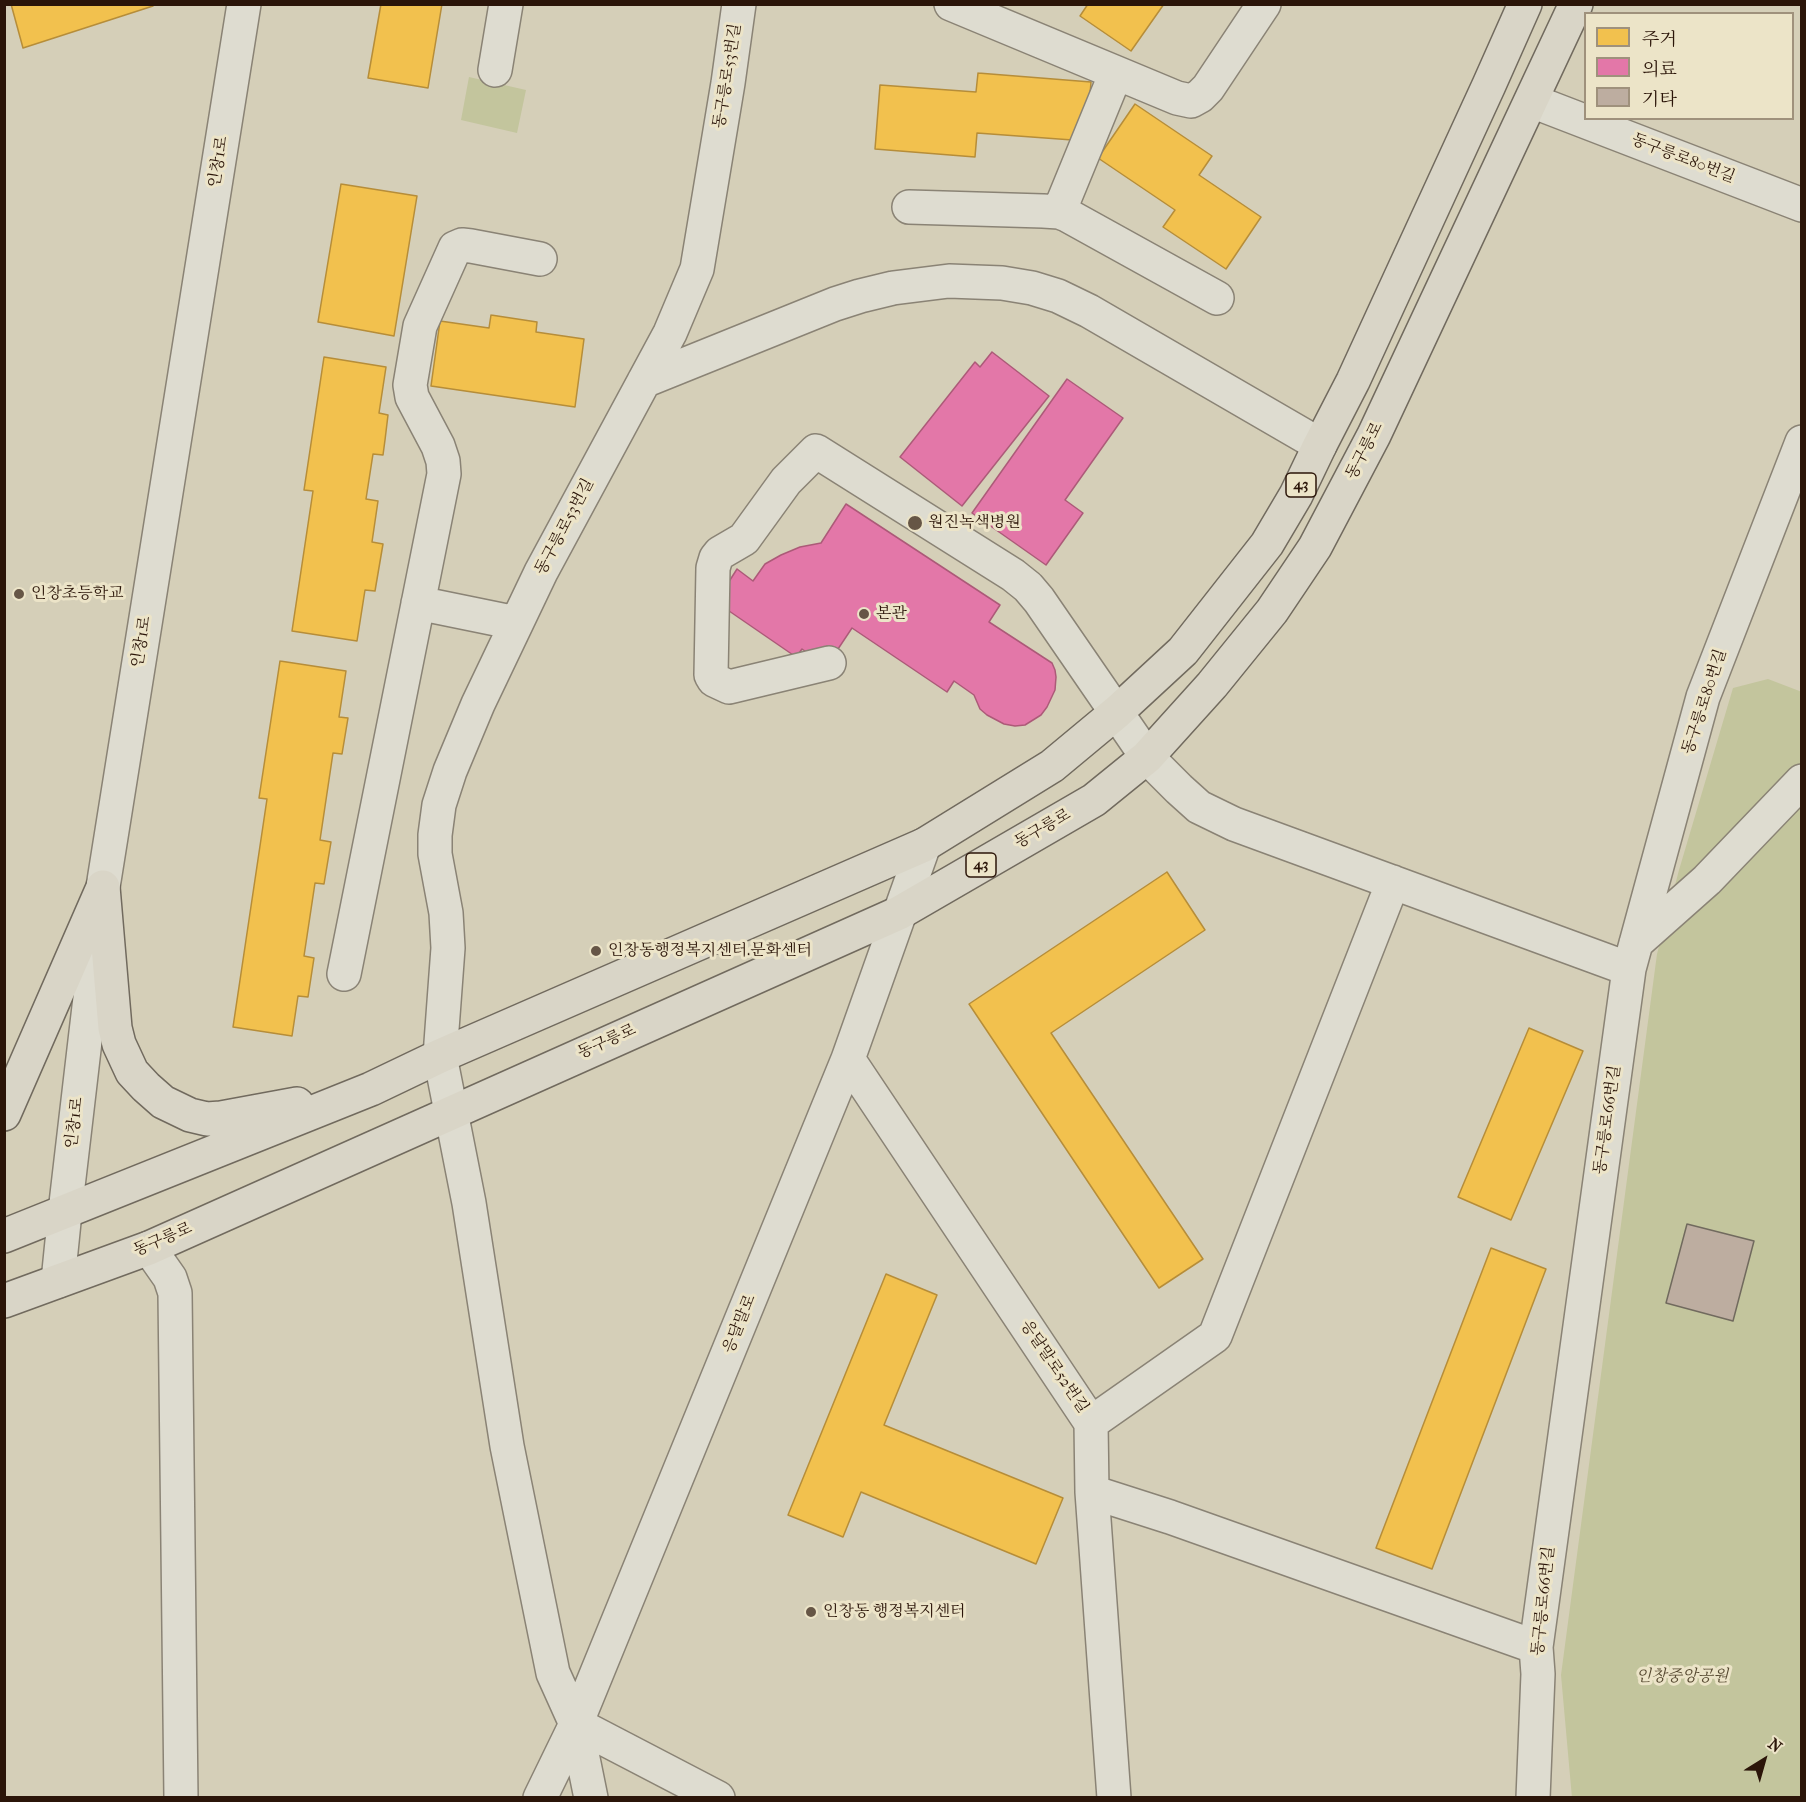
<!DOCTYPE html>
<html>
<head>
<meta charset="utf-8">
<style>
  body { margin:0 }
  #map { position:relative; width:1806px; height:1802px; overflow:hidden; background:#d5cfb8; font-family:"IM FELL French Canon","Noto Serif KR",serif }
  canvas { display:block }
  .frame { position:absolute; inset:0; border:6px solid #2b1509; pointer-events:none }
  .legend { position:absolute; left:1584px; top:12px; width:210px; height:108px; box-sizing:border-box; background:#ece4c8; border:2px solid #9f917c; margin:0; padding:8px 10px; list-style:none; font-size:18px; color:#2b1509 }
  .legend li { display:flex; align-items:center; gap:12px; height:30px }
  .legend b { width:30px; border:2px solid #9f917c }
  .north { position:absolute; left:1734px; top:1730px; width:60px; height:60px; -webkit-text-stroke:4px #ece4c8; paint-order:stroke; rotate:37deg; font-size:16px; font-weight:700; line-height:24px; text-align:center; color:#2b1509 }
  .north::after { content:''; display:block; margin:auto; width:21px; height:27px; background:#2b1509; clip-path:polygon(50% 0,100% 100%,50% 72%,0 100%) }
</style>
</head>
<body>
<div id="map">
<canvas width="1806" height="1802"></canvas>
<div class="frame"></div>
<ul class="legend">
<li><b style="height:16px;background:#f2c14e"></b>주거</li>
<li><b style="height:16px;background:#e377a8"></b>의료</li>
<li><b style="height:16px;background:#bdada0"></b>기타</li>
</ul>
<div class="north">N</div>
</div>
<script>
const g = document.querySelector('canvas').getContext('2d');
g.lineJoin = 'round';
function fillPath(path, color) { g.fillStyle = color; g.fill(path, 'evenodd'); }
const toPath = rows => new Path2D(rows.map(r => 'M' + r).join(''));
function strokePath(path, color, width, dash) { g.strokeStyle = color; g.lineWidth = width; g.lineCap = dash ? 'butt' : 'round'; g.setLineDash(dash || []); g.stroke(path); }
function label(font, color, halo, rows, align = 'center') {
  g.font = font + ' "IM FELL French Canon","Noto Serif KR",serif'; g.lineWidth = 6; g.setLineDash([]); g.textBaseline = 'middle'; g.strokeStyle = halo; g.fillStyle = color; for (const [text, x, y, turn = 0] of rows) {
    g.save(); g.translate(x, y); g.rotate((+turn || 0) * Math.PI / 180); g.textAlign = isNaN(turn) ? turn : align; if (halo) g.strokeText(text, 0, 0); g.fillText(text, 0, 0); g.restore();
  }
}
fillPath(toPath([
  [469,77,526,90,517,133,461,120],
  [1768,679,1802,692,1801,1797,1572,1798,1561,1675,1657,954,1679,870,1733,688]
]), '#c3c59d');
const homes = toPath([
  [11,4,153,4,153,6,23,48,11,4],
  [381,4,442,4,428,88,368,78,381,4],
  [1088,4,1164,4,1131,51,1080,16,1088,4],
  [978,73,1091,82,1086,141,977,133,975,157,875,149,880,85,976,92,978,73],
  [1135,104,1212,156,1199,175,1261,217,1226,269,1163,227,1175,210,1098,158,1135,104],
  [341,184,417,196,394,336,318,322,341,184],
  [491,315,537,322,536,332,584,339,575,407,431,386,440,321,489,328,491,315],
  [324,357,386,367,379,413,388,415,385,440,383,455,373,454,366,499,378,501,372,542,383,544,375,591,365,590,357,641,292,631,313,491,304,490,324,357],
  [280,661,346,671,339,717,348,718,342,754,333,753,320,840,331,842,324,884,315,883,304,956,314,958,308,997,298,996,292,1036,233,1027,267,799,259,798,280,661],
  [1167,872,1205,930,1051,1033,1203,1259,1159,1288,969,1004,1167,872],
  [1529,1028,1583,1051,1511,1220,1458,1197,1529,1028],
  [1491,1248,1546,1269,1432,1569,1376,1548,1491,1248],
  [886,1274,937,1295,884,1425,1063,1498,1036,1564,861,1492,843,1537,788,1515,886,1274]
]);
fillPath(homes, '#f2c14e');
strokePath(homes, '#b68d39', 1.5);
const health = toPath([
  [992,352,1049,396,962,506,900,457,975,362,980,367,992,352],
  [1067,379,1123,418,1065,500,1083,513,1046,565,972,513,1067,379],
  [846,504,1000,605,989,622,1052,663,1055,670,1056,677,1055,690,1047,707,1041,715,1025,725,1015,726,1004,724,987,715,980,709,974,695,954,681,947,692,852,628,836,652,827,646,818,660,802,649,796,657,716,602,737,569,753,581,765,564,781,555,800,547,821,543,846,504]
]);
fillPath(health, '#e377a8');
strokePath(health, '#ac5a78', 1.5);
const building = toPath([
  [1687,1224,1754,1241,1733,1321,1666,1303,1687,1224]
]);
fillPath(building, '#bdada0');
strokePath(building, '#716a5e', 1.5);
const minor = toPath([
  [951,4,1177,98,1191,101,1200,96,1208,88,1264,4],
  [495,70,506,4],
  [1532,101,1802,205],
  [909,207,1043,211,1059,212,1067,215,1217,298],
  [1059,212,1116,73],
  [644,381,835,304,860,296,893,288,949,281,1002,283,1032,288,1058,296,1089,311,1320,445],
  [418,603,516,623],
  [829,663,729,687,714,680,711,675,713,568,716,558,720,553,744,539,786,481,816,451,1013,575,1028,587,1039,600,1147,757,1179,789,1199,807,1234,824,1629,969,1536,1647,1538,1674,1533,1798],
  [1636,943,1707,880,1802,781],
  [1629,969,1703,697,1802,442],
  [344,974,444,474,443,461,438,446,412,397,410,385,420,326,455,248,462,245,471,246,540,259],
  [848,1059,1091,1423,1092,1492,1114,1798],
  [149,1248,170,1278,175,1293,181,1798],
  [58,1281,65,1212,103,887,244,4],
  [1091,1423,1215,1336,1393,882],
  [1092,1492,1170,1517,1536,1647],
  [576,1724,718,1798],
  [540,1798,576,1724,848,1059,924,845],
  [591,1798,576,1724,553,1673,507,1446,469,1203,440,1056,448,948,446,913,435,854,435,835,439,805,450,771,478,704,541,572,670,333,697,269,728,83,739,4]
]);
const major = toPath([
  [103,887,115,1028,119,1044,132,1072,146,1087,163,1102,190,1115,207,1119,221,1118,297,1104],
  [4,1114,101,892],
  [4,1236,371,1089,440,1056,924,845,1052,766,1117,712,1183,651,1267,544,1296,495,1320,445,1353,381,1489,85,1525,4],
  [4,1301,149,1248,899,913,1094,800,1147,757,1212,685,1272,611,1315,547,1374,435,1576,4]
]);
strokePath(minor, '#8a8375', 36);
strokePath(major, '#716a5e', 36);
strokePath(minor, '#dedcd0', 33);
strokePath(major, '#d9d5c7', 33);
for (const [x, y, r, color] of [
  [915,523,8,"#665646"],
  [19,594,6,"#665646"],
  [864,614,6,"#665646"],
  [596,951,6,"#665646"],
  [811,1612,6,"#665646"]
]) { const dot = new Path2D(); dot.arc(x, y, r, 0, 2 * Math.PI); g.fillStyle = color; g.fill(dot); strokePath(dot, '#ece4c8', 2); }
for (const [x, y, w] of [
  [1301,485,30],
  [981,865,30]
]) { const box = new Path2D(); box.roundRect(x - w / 2, y - 12, w, 24, 4.5); g.fillStyle = '#ece4c8'; g.fill(box); strokePath(box, '#2b1509', 1.5); }
label('bold 15px', '#2b1509', null, [
  ["43",1301,485],
  ["43",981,865]
]);
label('16px', '#2b1509', '#ece4c8', [
  ["동구릉로53번길",728,76,-81],
  ["동구릉로80번길",1683,159,21],
  ["인창1로",219,162,-81],
  ["동구릉로",1365,451,-63],
  ["동구릉로53번길",565,527,-62],
  ["인창1로",142,642,-81],
  ["동구릉로80번길",1705,702,-72],
  ["동구릉로",1043,829,-30],
  ["동구릉로",607,1042,-24],
  ["동구릉로66번길",1608,1120,-82],
  ["인창1로",75,1123,-83],
  ["동구릉로",163,1240,-23],
  ["응달말로",740,1324,-68],
  ["응달말로52번길",1054,1367,56],
  ["동구릉로66번길",1544,1601,-84]
]);
label('16px', '#2b1509', '#ece4c8', [
  ["원진녹색병원",928,523],
  ["인창초등학교",31,594],
  ["본관",876,614],
  ["인창동행정복지센터.문화센터",608,951],
  ["인창동 행정복지센터",823,1612]
], 'left');
label('italic 16px', '#54472f', '#ece4c8', [
  ["인창중앙공원",1682,1677]
]);
</script>
</body>
</html>
